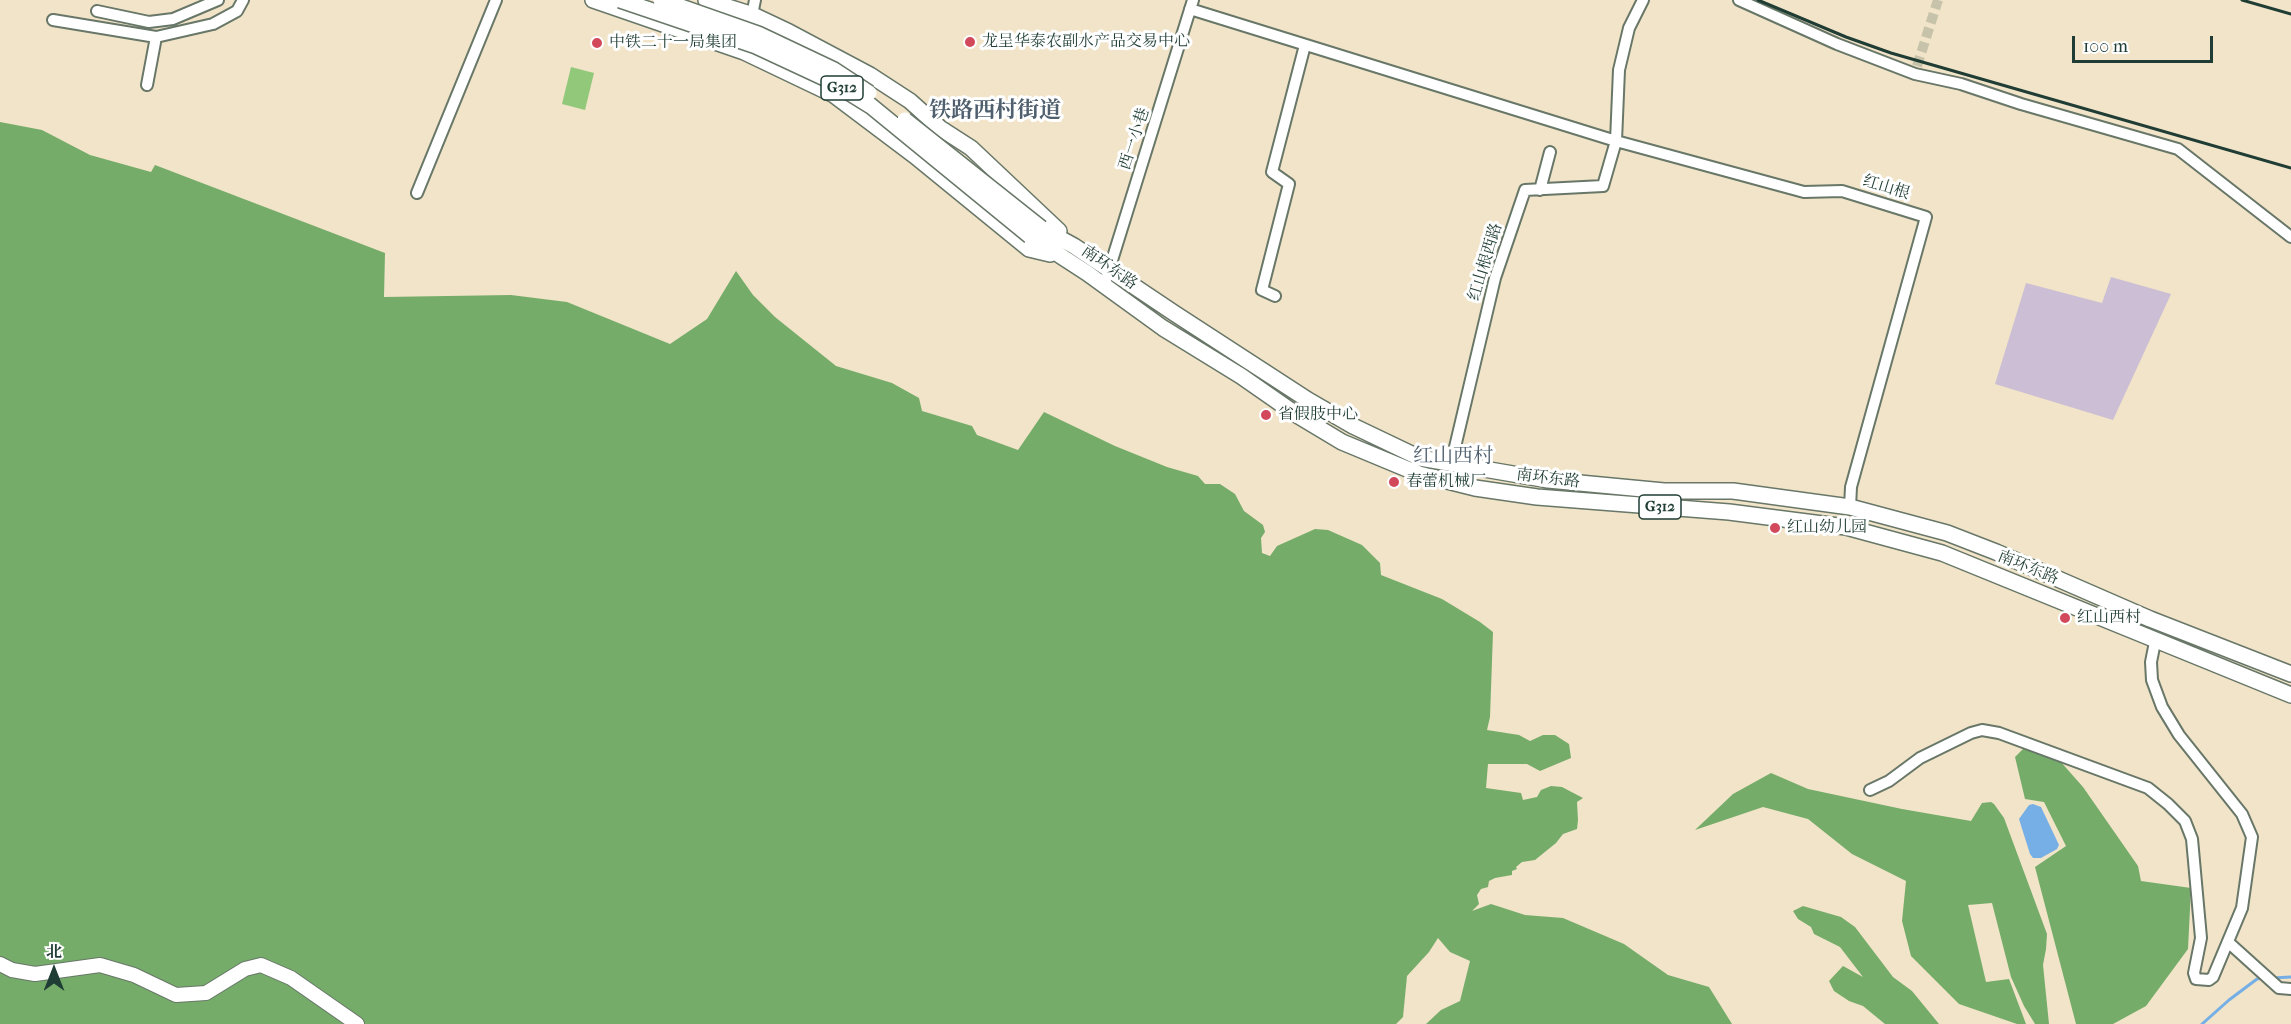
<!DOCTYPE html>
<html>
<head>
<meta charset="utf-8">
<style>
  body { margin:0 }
  #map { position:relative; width:2291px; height:1024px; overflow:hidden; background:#f1e4c8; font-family:"IM FELL French Canon","Noto Serif SC",serif }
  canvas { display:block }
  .north { position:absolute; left:24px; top:940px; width:60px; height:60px; -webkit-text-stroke:4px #fff; paint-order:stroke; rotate:0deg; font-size:16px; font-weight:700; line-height:24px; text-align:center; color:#1f3d34 }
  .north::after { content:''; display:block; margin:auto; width:21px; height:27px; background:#1f3d34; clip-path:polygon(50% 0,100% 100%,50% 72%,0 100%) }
  .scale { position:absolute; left:2072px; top:36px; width:141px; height:27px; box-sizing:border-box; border:3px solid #1f3d34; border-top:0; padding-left:8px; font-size:18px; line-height:21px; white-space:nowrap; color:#1f3d34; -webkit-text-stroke:4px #fff; paint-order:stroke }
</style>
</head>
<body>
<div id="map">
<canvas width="2291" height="1024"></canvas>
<div class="north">北</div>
<div class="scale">100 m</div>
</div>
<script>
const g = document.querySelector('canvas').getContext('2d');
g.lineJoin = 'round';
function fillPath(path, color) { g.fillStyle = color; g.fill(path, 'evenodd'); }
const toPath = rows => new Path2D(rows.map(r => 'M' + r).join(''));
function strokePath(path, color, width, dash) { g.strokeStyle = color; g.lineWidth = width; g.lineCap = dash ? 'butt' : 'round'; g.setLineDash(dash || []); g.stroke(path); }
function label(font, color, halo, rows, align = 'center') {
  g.font = font + ' "IM FELL French Canon","Noto Serif SC",serif'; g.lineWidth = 6; g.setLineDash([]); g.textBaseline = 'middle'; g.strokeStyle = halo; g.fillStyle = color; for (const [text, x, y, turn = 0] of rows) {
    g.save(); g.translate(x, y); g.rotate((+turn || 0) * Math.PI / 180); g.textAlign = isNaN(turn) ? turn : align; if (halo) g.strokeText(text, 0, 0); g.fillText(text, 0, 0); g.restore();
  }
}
fillPath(toPath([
  [2111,277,2171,294,2113,420,1995,384,2026,283,2102,303]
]), '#ccbed4');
fillPath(toPath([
  [571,67,594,73,585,110,562,104]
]), '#92c87a');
fillPath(toPath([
  [0,122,42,130,90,155,151,172,155,165,385,253,384,297,511,295,567,302,670,344,707,319,736,271,753,295,775,317,836,366,892,383,919,398,922,411,972,426,977,435,1018,450,1044,412,1115,446,1167,467,1198,476,1205,484,1220,484,1235,494,1244,511,1263,525,1265,532,1261,538,1262,553,1270,556,1277,546,1315,529,1328,530,1362,545,1380,563,1381,575,1442,599,1480,622,1493,632,1490,717,1487,730,1519,735,1530,741,1543,735,1555,735,1569,744,1571,758,1540,771,1527,764,1488,764,1486,788,1521,793,1523,800,1537,797,1541,790,1551,786,1562,787,1583,798,1577,802,1578,820,1577,829,1563,834,1556,843,1535,860,1522,862,1516,867,1517,869,1512,871,1512,875,1495,878,1489,881,1488,887,1481,889,1477,895,1479,904,1472,911,1491,904,1525,915,1563,918,1624,944,1668,975,1709,987,1732,1024,1426,1024,1441,1010,1460,1001,1470,961,1450,952,1438,938,1429,952,1407,976,1403,1017,1396,1024,0,1024],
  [2025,747,2060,761,2083,787,2138,866,2141,881,2191,888,2188,949,2146,1006,2113,1024,2076,1024,2035,867,2066,846,2044,802,2025,799,2015,757],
  [1771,773,1808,789,1902,809,1971,821,1982,803,1991,802,1994,804,2004,818,2047,934,2046,949,2043,965,2049,1024,2035,1024,2024,1006,2011,977,1992,903,1968,905,1986,982,2009,979,2026,1024,2017,1024,1959,1004,1911,956,1902,921,1906,881,1852,854,1808,819,1763,807,1695,830,1733,794],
  [1803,906,1841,917,1855,927,1893,977,1912,991,1939,1024,1885,1024,1863,1006,1849,1001,1834,991,1829,981,1843,966,1863,977,1840,947,1814,934,1811,927,1798,919,1793,911]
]), '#75ac6a');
fillPath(toPath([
  [2033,804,2041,807,2059,845,2057,849,2041,858,2033,858,2030,854,2019,819,2029,805]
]), '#75afe6');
strokePath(toPath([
  [2272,978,2291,977],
  [2202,1024,2229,1000,2257,979,2262,978]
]), '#75afe6', 3);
strokePath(toPath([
  [1917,66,1938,0]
]), '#c7c3aa', 10, [10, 5]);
const minor = toPath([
  [1739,0,1837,44,1915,74,1961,84,2021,104,2178,149,2291,237],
  [1190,9,1616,141,1804,192,1842,191,1926,217,1851,487,1850,507],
  [97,11,149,22,173,19,218,0],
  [53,20,156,37,213,24,237,11,243,0],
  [751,20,755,0],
  [147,85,156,37],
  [1540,190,1550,152],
  [417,193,496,0],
  [1104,286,1193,0],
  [1275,296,1262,290,1289,184,1272,172,1305,45],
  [1451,464,1495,278,1525,190,1603,186,1616,141,1619,70,1629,28,1643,0],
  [1870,790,1889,781,1920,758,1971,733,1982,730,1999,733,2148,788,2168,804,2185,821,2192,839,2201,938,2194,973,2196,979,2209,980,2213,977,2242,908,2252,837,2242,814,2179,735,2162,707,2152,680,2151,662,2155,642],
  [2228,942,2279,988,2291,989]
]);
const major = toPath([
  [0,964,12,970,35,974,100,965,134,975,176,995,206,993,245,969,261,965,291,978,357,1024]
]);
const highway = toPath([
  [593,0,744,52,834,95,915,156,1029,249,1050,254],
  [706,0,753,15,789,32,870,75,910,101,940,128,971,148,1059,231],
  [1041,228,1074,246,1174,313,1308,400,1353,426,1420,458,1548,480,1664,491,1733,491,1850,507,1947,533,1996,552,2150,619,2291,674],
  [1030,236,1087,273,1163,328,1241,376,1297,415,1342,442,1419,474,1475,488,1537,497,1729,512,1846,527,1942,553,2291,695]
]);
strokePath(minor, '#687768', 14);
strokePath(major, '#687768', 16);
strokePath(highway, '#687768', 18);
strokePath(minor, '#fff', 10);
strokePath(major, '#fff', 14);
strokePath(highway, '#fff', 15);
strokePath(toPath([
  [1758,0,1846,37,1891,53,2291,168],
  [2242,0,2291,14]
]), '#1f3d34', 3);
const highwayBridge = toPath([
  [620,0,756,46,829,80,871,106,1030,236],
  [661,0,758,34,834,70,869,93],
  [905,120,1041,228]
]);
strokePath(highwayBridge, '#687768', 18, []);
strokePath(highwayBridge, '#fff', 15);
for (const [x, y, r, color] of [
  [970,42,6,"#d1495b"],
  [597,43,6,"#d1495b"],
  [1266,415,6,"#d1495b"],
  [1394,482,6,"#d1495b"],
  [1775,528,6,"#d1495b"],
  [2065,618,6,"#d1495b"]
]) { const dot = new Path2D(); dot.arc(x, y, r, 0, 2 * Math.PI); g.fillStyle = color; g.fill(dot); strokePath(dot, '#fff', 2); }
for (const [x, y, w] of [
  [842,88,42],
  [1660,507,42]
]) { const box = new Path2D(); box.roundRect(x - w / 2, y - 12, w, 24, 4.5); g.fillStyle = '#fff'; g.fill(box); strokePath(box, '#1f3d34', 1.5); }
label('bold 15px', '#1f3d34', null, [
  ["G312",842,88],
  ["G312",1660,507]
]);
label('16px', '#1f3d34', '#fff', [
  ["龙呈华泰农副水产品交易中心",982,42],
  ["中铁二十一局集团",609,43],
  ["省假肢中心",1278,415],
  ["春蕾机械厂",1406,482],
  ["红山幼儿园",1787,528],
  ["红山西村",2077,618]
], 'left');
label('16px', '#1f3d34', '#fff', [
  ["西一小巷",1135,139,-72],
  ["红山根",1886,188,17],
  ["红山根西路",1486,262,-73],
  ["南环东路",1109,268,35],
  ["南环东路",1548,479,7],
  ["南环东路",2028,568,22]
]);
label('20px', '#4f5f6e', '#fff', [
  ["红山西村",1453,457]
]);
label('bold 22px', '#4f5f6e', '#fff', [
  ["铁路西村街道",995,112]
]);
</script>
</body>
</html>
